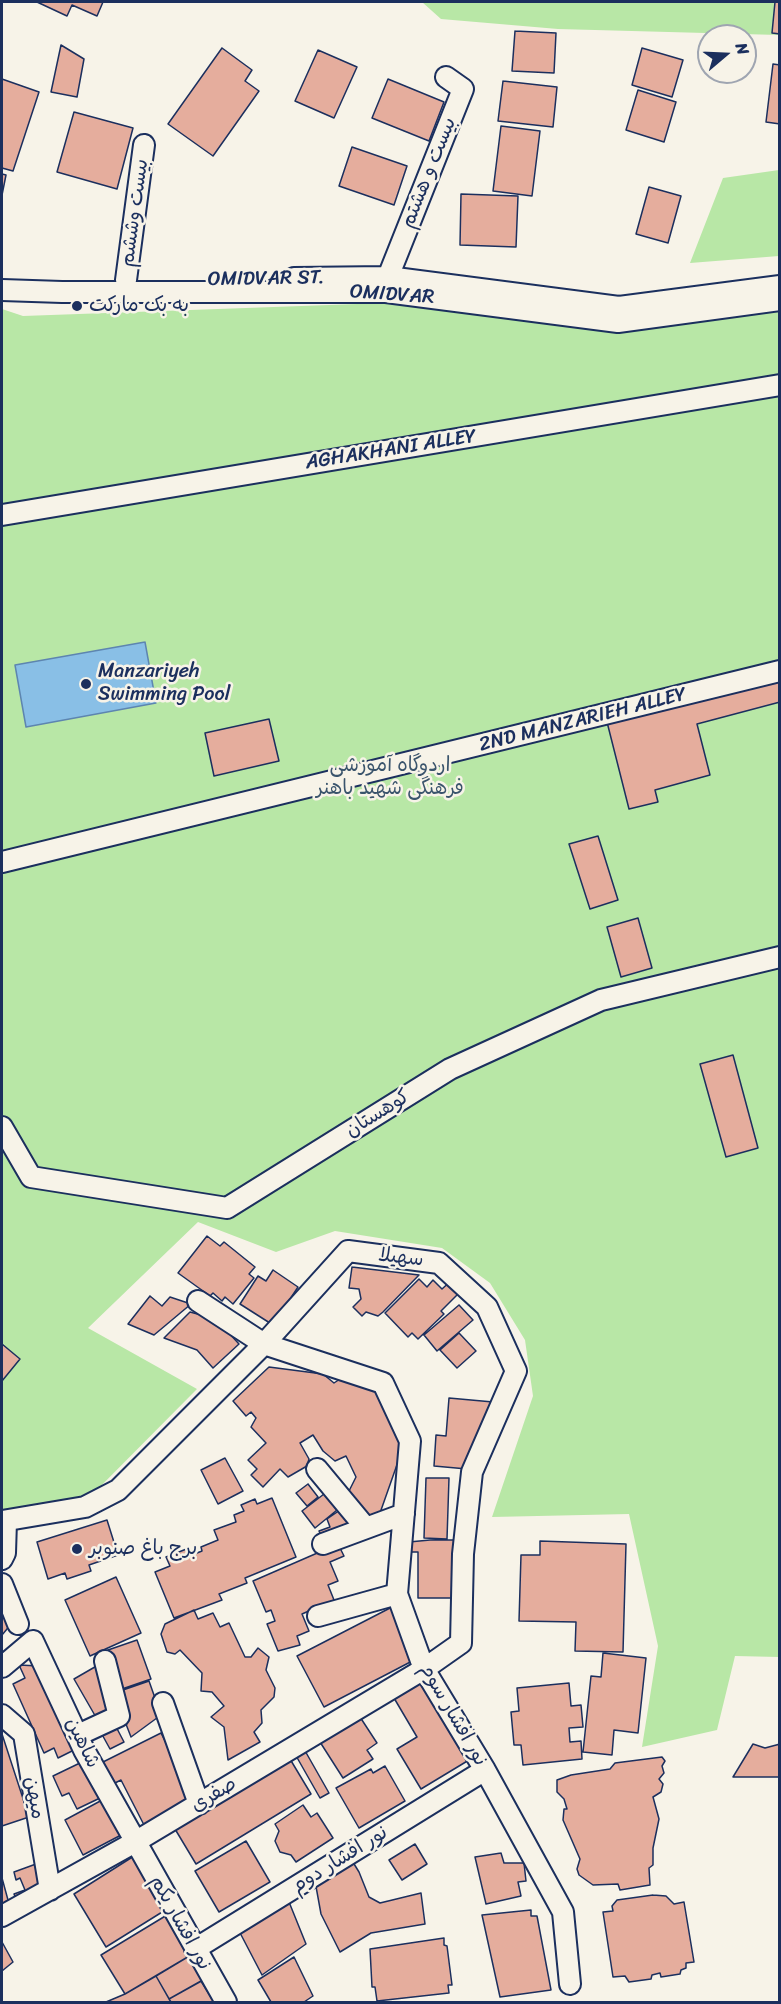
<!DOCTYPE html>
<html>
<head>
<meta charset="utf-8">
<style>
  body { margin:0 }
  #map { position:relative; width:781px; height:2004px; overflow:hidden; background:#f7f3e8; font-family:Sriracha,sans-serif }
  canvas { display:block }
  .frame { position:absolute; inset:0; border:3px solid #1b2f5e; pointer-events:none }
  .north { position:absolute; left:697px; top:24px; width:60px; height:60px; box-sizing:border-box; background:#f7f3e8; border:2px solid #9fa5b1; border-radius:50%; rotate:71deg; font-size:16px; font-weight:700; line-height:24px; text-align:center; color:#1b2f5e }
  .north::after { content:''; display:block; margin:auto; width:21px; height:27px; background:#1b2f5e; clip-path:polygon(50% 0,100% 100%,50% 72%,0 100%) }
</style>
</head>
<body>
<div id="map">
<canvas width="781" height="2004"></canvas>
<div class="frame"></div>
<div class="north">N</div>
</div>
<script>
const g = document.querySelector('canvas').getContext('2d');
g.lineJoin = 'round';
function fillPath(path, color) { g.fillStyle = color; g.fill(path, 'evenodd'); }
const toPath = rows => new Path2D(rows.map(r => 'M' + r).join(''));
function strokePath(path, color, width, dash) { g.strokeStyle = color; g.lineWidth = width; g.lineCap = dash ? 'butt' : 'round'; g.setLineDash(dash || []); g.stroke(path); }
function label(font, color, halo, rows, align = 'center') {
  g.font = font + ' Sriracha,"Playpen Sans Arabic",sans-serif'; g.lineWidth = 5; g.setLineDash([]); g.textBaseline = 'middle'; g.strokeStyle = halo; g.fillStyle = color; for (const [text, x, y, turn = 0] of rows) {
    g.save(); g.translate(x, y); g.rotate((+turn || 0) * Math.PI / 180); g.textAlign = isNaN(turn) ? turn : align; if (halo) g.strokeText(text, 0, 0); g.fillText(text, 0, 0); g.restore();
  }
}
fillPath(toPath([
  [422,2,779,2,779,35,558,29,441,19],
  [779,170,779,256,690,263,723,178],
  [385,303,620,333,779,309,779,1657,735,1656,717,1730,642,1747,658,1646,629,1514,492,1517,533,1396,525,1340,490,1283,442,1248,335,1231,276,1252,198,1222,88,1328,197,1389,85,1502,2,1511,2,309,23,316]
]), '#b8e7a6');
const water = toPath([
  [145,642,156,703,26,727,15,665,145,642]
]);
fillPath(water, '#89bfe6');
strokePath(water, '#5d85b0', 1.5);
const building = toPath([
  [37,2,103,2,97,16,72,5,67,16,37,2],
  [775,2,780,2,780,34,772,33,775,2],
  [515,31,556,33,554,73,512,71,515,31],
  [61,45,84,59,77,97,51,92,61,45],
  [222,48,252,70,245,81,259,91,213,156,168,124,222,48],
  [642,48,683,60,672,97,632,85,642,48],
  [318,50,357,67,334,118,295,101,318,50],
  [773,64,780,65,780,124,766,122,773,64],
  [2,79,39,92,13,171,2,168,2,79],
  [388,79,444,102,429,141,372,118,388,79],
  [503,81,557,87,553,127,498,121,503,81],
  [638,90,676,102,664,142,626,130,638,90],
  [74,112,133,128,117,189,57,172,74,112],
  [501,126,540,131,532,196,493,191,501,126],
  [352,147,407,166,394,205,339,186,352,147],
  [2,174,6,175,2,195,2,174],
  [649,187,681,196,668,243,636,234,649,187],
  [461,194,518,196,516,247,460,245,461,194],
  [780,677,780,702,697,724,710,775,655,790,658,802,629,809,607,722,780,677],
  [269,719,279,761,214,776,205,733,269,719],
  [598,836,618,900,590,909,569,844,598,836],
  [638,918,652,968,621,977,607,927,638,918],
  [733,1055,758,1148,726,1157,700,1064,733,1055],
  [207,1236,220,1246,224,1242,255,1267,249,1274,254,1278,233,1304,225,1297,222,1301,213,1293,210,1296,178,1273,207,1236],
  [352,1267,419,1275,383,1312,378,1316,366,1312,362,1316,353,1307,361,1299,359,1289,349,1288,352,1267],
  [273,1270,298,1287,273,1325,240,1304,258,1276,266,1281,273,1270],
  [419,1279,427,1287,433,1280,442,1289,453,1279,463,1289,441,1311,444,1314,418,1339,412,1333,408,1337,385,1313,419,1279],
  [150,1296,162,1306,170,1297,191,1304,154,1335,128,1324,150,1296],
  [459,1305,473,1320,437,1351,424,1335,459,1305],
  [190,1312,216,1319,239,1344,213,1368,197,1350,164,1338,190,1312],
  [459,1333,476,1351,457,1368,440,1350,459,1333],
  [2,1344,20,1359,2,1381,2,1344],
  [269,1367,323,1374,334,1383,343,1377,375,1387,405,1442,380,1513,370,1520,349,1491,356,1477,346,1456,335,1461,323,1451,313,1435,300,1443,309,1459,307,1466,288,1477,280,1469,263,1487,251,1475,257,1469,248,1460,266,1443,251,1427,256,1418,251,1412,246,1416,233,1401,269,1367],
  [449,1398,493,1402,467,1469,434,1466,436,1435,446,1436,449,1398],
  [225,1458,243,1491,218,1504,201,1470,225,1458],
  [426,1478,449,1478,447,1539,424,1538,426,1478],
  [308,1484,318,1497,307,1506,296,1493,308,1484],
  [324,1494,337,1510,315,1528,302,1511,324,1494],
  [272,1498,296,1557,245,1578,247,1583,219,1594,222,1600,174,1618,155,1572,170,1566,166,1557,189,1548,192,1555,202,1551,201,1547,218,1540,214,1530,236,1522,234,1515,244,1511,241,1505,255,1499,257,1504,272,1498],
  [343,1508,357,1527,323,1540,319,1531,330,1527,327,1519,343,1508],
  [107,1520,118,1555,89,1565,91,1571,67,1579,65,1573,48,1579,37,1542,107,1520],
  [430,1540,456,1540,456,1598,418,1598,418,1552,409,1552,409,1542,430,1540],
  [540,1541,626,1544,623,1652,575,1651,576,1622,519,1621,521,1555,540,1555,540,1541],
  [338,1544,344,1556,330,1562,338,1581,328,1585,334,1600,302,1614,309,1631,297,1636,300,1645,278,1651,267,1624,275,1621,271,1610,266,1612,253,1581,338,1544],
  [116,1577,141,1633,90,1656,65,1600,116,1577],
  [2,1604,12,1623,2,1635,2,1604],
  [392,1607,418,1658,324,1707,297,1656,392,1607],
  [194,1610,198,1619,213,1613,220,1627,229,1623,245,1657,251,1657,258,1648,269,1657,266,1670,275,1688,274,1697,261,1710,262,1723,254,1732,260,1742,228,1760,224,1727,211,1717,224,1706,212,1692,201,1691,202,1673,180,1650,175,1654,167,1652,161,1634,165,1624,194,1610],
  [137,1640,151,1679,122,1689,108,1650,137,1640],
  [603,1653,646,1658,638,1733,614,1730,612,1755,583,1752,591,1676,601,1677,603,1653],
  [100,1664,106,1676,99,1680,116,1708,97,1719,74,1679,100,1664],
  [19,1665,39,1666,76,1749,58,1758,54,1748,44,1753,13,1684,25,1678,19,1665],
  [149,1681,161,1715,131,1737,124,1719,130,1717,123,1690,149,1681],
  [422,1681,469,1760,421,1789,397,1749,417,1737,394,1698,422,1681],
  [569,1683,571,1706,581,1705,583,1727,569,1728,570,1742,581,1741,582,1759,523,1765,521,1745,514,1745,511,1712,519,1711,517,1688,569,1683],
  [360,1717,377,1743,367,1750,373,1759,343,1778,320,1742,360,1717],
  [113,1721,124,1742,110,1749,99,1729,113,1721],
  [161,1733,195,1800,144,1825,121,1780,107,1787,97,1765,161,1733],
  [2,1734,29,1817,2,1826,2,1734],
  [753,1744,765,1748,780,1744,780,1777,733,1777,753,1744],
  [304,1749,329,1793,320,1798,295,1754,304,1749],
  [662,1757,665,1761,662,1766,664,1773,659,1779,663,1784,661,1792,653,1797,659,1819,653,1848,653,1865,649,1868,650,1885,620,1890,618,1884,593,1885,579,1875,577,1869,580,1859,563,1820,564,1809,567,1809,564,1799,557,1792,557,1780,571,1775,610,1769,615,1763,662,1757],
  [290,1759,311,1794,196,1864,175,1829,290,1759],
  [82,1762,100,1798,77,1809,69,1793,62,1796,53,1776,82,1762],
  [385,1766,405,1801,359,1828,336,1788,371,1769,373,1773,385,1766],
  [104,1799,123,1834,83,1855,65,1820,104,1799],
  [303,1805,311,1817,317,1813,333,1838,296,1862,291,1855,280,1852,275,1841,279,1831,275,1824,303,1805],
  [246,1841,270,1882,219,1912,195,1871,246,1841],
  [415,1844,427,1864,402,1880,389,1860,415,1844],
  [501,1853,504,1863,524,1863,526,1881,518,1882,521,1896,486,1904,475,1857,501,1853],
  [134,1856,167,1909,106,1947,74,1894,134,1856],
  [351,1859,359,1872,369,1897,380,1903,421,1893,425,1924,371,1933,340,1952,321,1914,315,1881,351,1859],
  [36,1864,45,1888,16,1899,14,1894,25,1890,20,1878,16,1880,14,1872,36,1864],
  [2,1878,8,1900,2,1904,2,1878],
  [653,1895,666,1896,674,1904,684,1902,694,1962,686,1963,686,1968,681,1970,680,1974,661,1977,660,1973,652,1975,651,1979,629,1982,625,1976,613,1977,603,1912,613,1911,612,1906,617,1900,653,1895],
  [287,1897,306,1944,262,1975,238,1929,287,1897],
  [531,1910,531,1916,537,1916,551,1990,500,1997,482,1915,531,1910],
  [167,1915,191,1955,125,1994,101,1955,167,1915],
  [444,1938,444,1945,447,1946,452,1985,448,1985,449,1993,377,2001,375,1987,372,1987,370,1949,444,1938],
  [2,1942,13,1962,2,1971,2,1942],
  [191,1955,205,1979,169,1999,156,1976,191,1955],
  [294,1957,313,1996,304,2002,271,2002,258,1980,294,1957],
  [156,1976,171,2002,106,2002,125,1994,156,1976],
  [201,1981,214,2002,171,2002,169,1999,201,1981]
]);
fillPath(building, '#e5ad9d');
strokePath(building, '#1b2f5e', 1.5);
const minor = toPath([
  [294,278,388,277,619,307,780,286],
  [126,280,144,145],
  [386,288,388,277,463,89,446,77],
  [2,290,62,292,386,292,618,322,780,300],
  [2,515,780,385],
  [2,862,780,671],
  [2,1127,31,1177,227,1208,450,1069,601,1000,780,957],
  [198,1301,264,1344,383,1383,410,1441,397,1594,424,1669,485,1770,563,1912,570,1984],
  [317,1469,366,1528],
  [2,1521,85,1507,118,1490,264,1344,348,1251,439,1263,487,1307,516,1371,472,1472,463,1554,461,1643,424,1669,135,1842,2,1916],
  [323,1544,404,1514],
  [2,1559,5,1553,6,1521],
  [2,1584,18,1624],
  [318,1616,397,1594],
  [2,1667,33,1641,84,1750,226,2002],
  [163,1703,199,1804],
  [2,1715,24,1734,50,1890],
  [78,1735,119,1716,105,1661],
  [195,1949,485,1770]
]);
strokePath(minor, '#1b2f5e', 24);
strokePath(minor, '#f7f3e8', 20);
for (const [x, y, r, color] of [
  [77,306,6,"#1b2f5e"],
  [86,684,6,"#1b2f5e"],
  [77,1549,6,"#1b2f5e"]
]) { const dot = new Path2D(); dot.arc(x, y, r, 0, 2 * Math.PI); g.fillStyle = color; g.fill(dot); strokePath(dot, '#f7f3e8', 2); }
label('20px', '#1b2f5e', '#f7f3e8', [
  ["بیست و هشتم",429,173,-68],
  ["بیست وششم",135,213,-82],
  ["OMIDVAR ST.",266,279,-1],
  ["OMIDVAR",392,295,4],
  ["AGHAKHANI ALLEY",391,450,-9],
  ["2ND MANZARIEH ALLEY",583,720,-14],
  ["کوهستان",378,1114,-32],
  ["سهیلا",401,1258,7],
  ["نور افشار سوم",453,1715,60],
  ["شاهین",82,1743,64],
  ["صفری",214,1795,-31],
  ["میهن",34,1798,80],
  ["نور افشار دوم",340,1860,-32],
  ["نور افشار یکم",180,1923,61]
]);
label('20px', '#1b2f5e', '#f7f3e8', [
  ["به بک مارکت",89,306],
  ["Manzariyeh",98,672],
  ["Swimming Pool",98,695],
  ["برج باغ صنوبر",89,1549]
], 'left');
label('20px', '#3a546c', '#f7f3e8', [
  ["اردوگاه آموزشی",390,766],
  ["فرهنگی شهید باهنر",390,789]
]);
</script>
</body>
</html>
